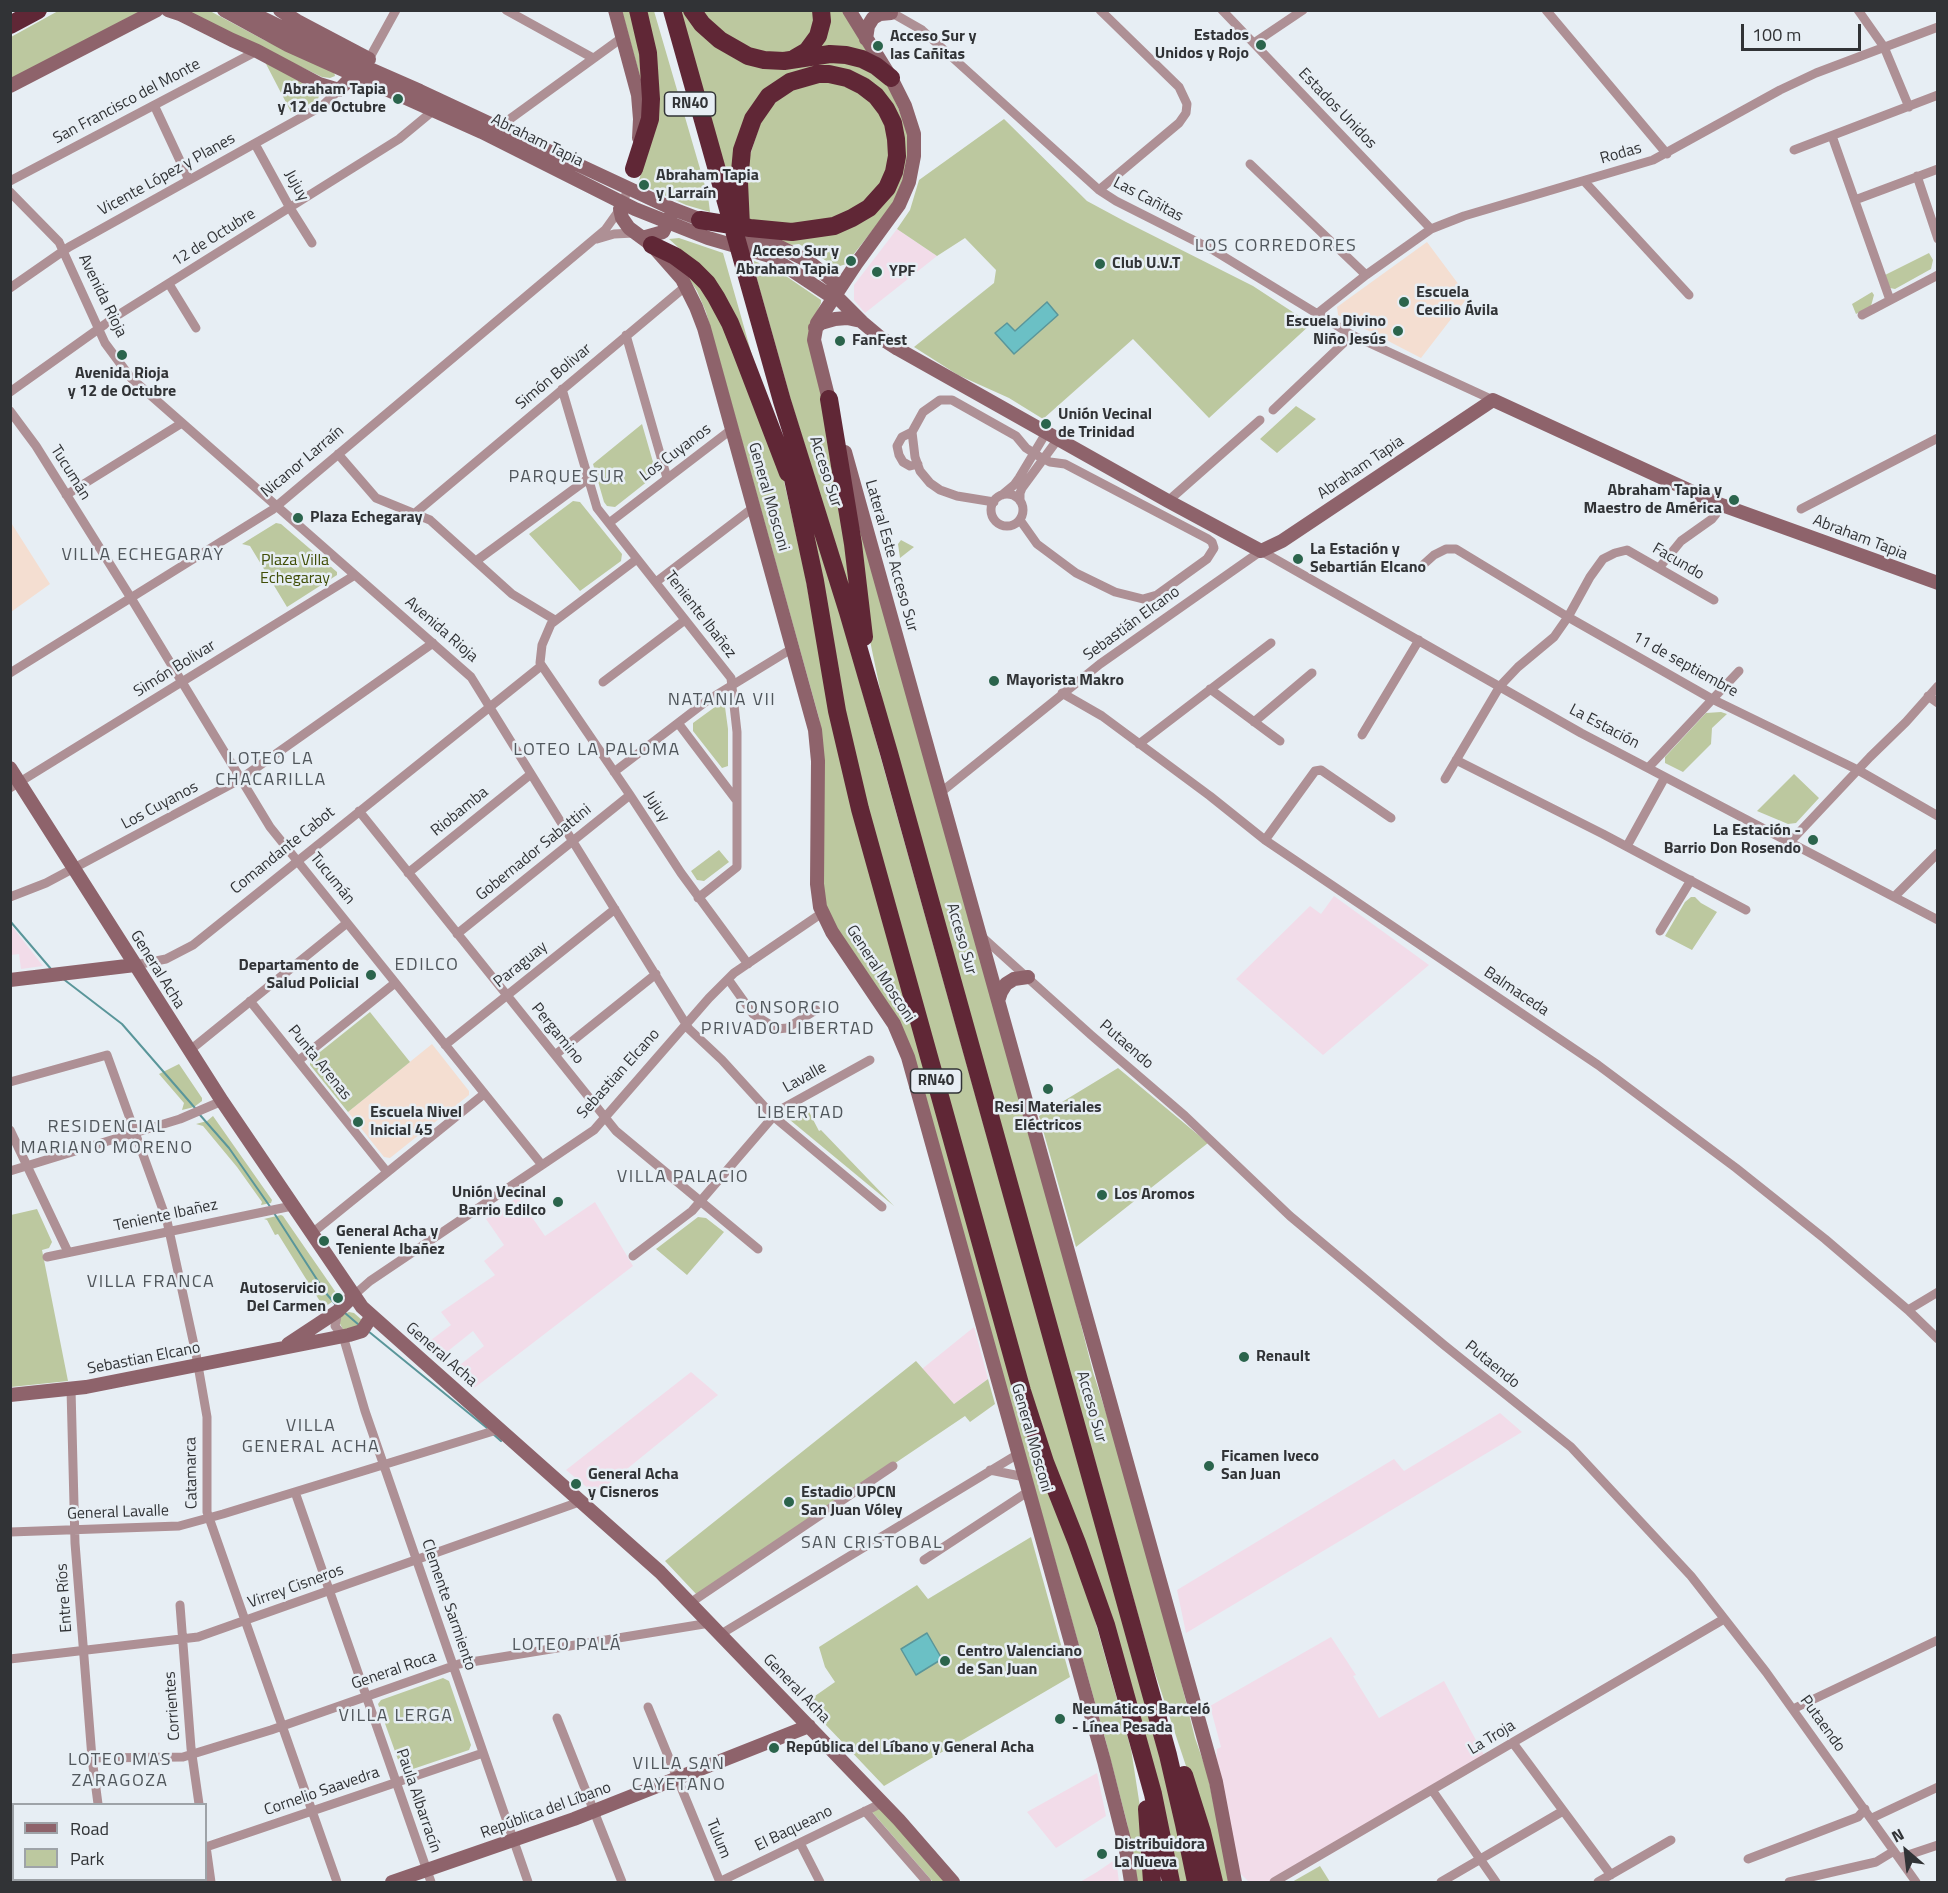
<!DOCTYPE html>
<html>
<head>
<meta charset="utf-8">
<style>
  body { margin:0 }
  #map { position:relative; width:1948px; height:1893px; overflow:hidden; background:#e7eef4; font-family:"Titillium Web",sans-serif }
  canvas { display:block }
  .frame { position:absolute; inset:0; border:12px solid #313336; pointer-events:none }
  .legend { position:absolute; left:12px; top:1803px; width:195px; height:78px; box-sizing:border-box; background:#e7eef4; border:2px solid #9ea3a8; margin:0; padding:8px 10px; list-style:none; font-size:18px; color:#313336 }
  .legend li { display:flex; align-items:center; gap:12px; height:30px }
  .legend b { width:30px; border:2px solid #9ea3a8 }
  .north { position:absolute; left:1876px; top:1821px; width:60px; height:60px; -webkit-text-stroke:4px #e7eef4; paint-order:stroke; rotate:332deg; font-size:16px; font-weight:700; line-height:24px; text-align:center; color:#313336 }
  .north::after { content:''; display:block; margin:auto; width:21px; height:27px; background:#313336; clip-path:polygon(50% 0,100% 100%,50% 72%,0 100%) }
  .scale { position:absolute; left:1741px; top:24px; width:120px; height:27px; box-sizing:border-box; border:3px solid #313336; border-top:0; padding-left:8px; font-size:18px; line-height:21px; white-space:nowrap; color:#313336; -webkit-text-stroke:4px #e7eef4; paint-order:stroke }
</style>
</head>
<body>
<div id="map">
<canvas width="1948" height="1893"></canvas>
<div class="frame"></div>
<ul class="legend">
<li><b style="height:8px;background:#8e636b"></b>Road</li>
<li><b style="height:16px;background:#bcc89f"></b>Park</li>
</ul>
<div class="north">N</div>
<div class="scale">100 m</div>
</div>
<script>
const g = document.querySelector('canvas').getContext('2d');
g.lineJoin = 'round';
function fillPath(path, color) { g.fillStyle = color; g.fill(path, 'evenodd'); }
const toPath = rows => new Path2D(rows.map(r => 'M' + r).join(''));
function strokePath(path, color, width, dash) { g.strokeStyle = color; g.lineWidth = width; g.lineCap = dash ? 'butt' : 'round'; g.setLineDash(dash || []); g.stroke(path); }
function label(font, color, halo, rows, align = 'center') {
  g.font = font + ' "Titillium Web",sans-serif'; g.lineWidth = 5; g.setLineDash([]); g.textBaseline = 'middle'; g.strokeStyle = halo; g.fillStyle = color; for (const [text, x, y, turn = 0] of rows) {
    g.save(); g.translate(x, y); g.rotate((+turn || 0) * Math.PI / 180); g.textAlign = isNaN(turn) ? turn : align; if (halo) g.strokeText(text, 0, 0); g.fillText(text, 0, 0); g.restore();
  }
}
fillPath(toPath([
  [897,229,937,256,865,313,854,300,854,285],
  [1334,896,1429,965,1323,1055,1236,979,1310,906,1321,914],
  [11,925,43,966,21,969,19,954,11,955],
  [518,1197,545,1236,595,1202,633,1266,473,1389,452,1371,484,1346,473,1331,438,1359,423,1346,451,1325,441,1312,495,1275,484,1261,504,1245,486,1219],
  [974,1327,988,1379,954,1404,922,1369],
  [691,1372,718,1395,601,1490,595,1494,566,1470],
  [1500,1413,1522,1432,1186,1633,1177,1590,1394,1459,1404,1471],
  [1331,1637,1356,1675,1353,1676,1379,1718,1444,1681,1484,1755,1268,1882,1249,1882,1238,1871,1216,1766,1217,1749,1221,1747,1210,1706],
  [1097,1773,1106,1816,1056,1848,1027,1812],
  [1116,1859,1119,1882,1080,1882,1097,1872]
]), '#f2dce9');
fillPath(toPath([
  [1427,242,1468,297,1421,358,1338,315,1337,307],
  [10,521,50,584,11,612,10,612],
  [432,1044,469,1091,469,1095,390,1158,384,1157,348,1112]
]), '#f4ded1');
fillPath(toPath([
  [842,10,869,55,815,48,826,11],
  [58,11,143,11,11,80,11,37],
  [186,11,210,11,266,41,334,72,335,76,330,78,322,77],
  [622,11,633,11,647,111,639,73],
  [642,11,654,11,708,196,710,212,686,205,638,183,646,159],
  [679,11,687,11,726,49,845,58,887,82,907,129,909,145,905,177,893,204,846,264,840,266,833,265,799,244,791,245,771,237,790,235,878,204,897,126,846,75,771,91,735,201],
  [697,11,817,11,817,27,792,56,746,51],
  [265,62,271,62,320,93,318,99,292,114],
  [836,80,875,102,893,142,881,191,829,224,748,223,747,157,761,117,792,86],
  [1004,119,1087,201,1126,222,1253,286,1311,324,1209,418,1133,339,1043,419,1009,398,958,375,914,347,994,283,996,270,965,238,937,256,897,229,910,210,919,180],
  [679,238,723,253,765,401,690,258,669,239],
  [1929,253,1933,260,1931,269,1895,289,1890,288,1885,275],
  [754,261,777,270,821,300,821,303,815,315,820,380,856,610,792,404,756,276],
  [679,264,708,290,783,477,804,569,810,603,1131,1749,1145,1839,1147,1882,1137,1882,1127,1823,1105,1738,920,1081,841,937,825,904,823,887,821,729,819,718,706,312,697,291],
  [1872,292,1874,295,1871,306,1856,314,1852,304],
  [1296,406,1316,419,1277,453,1260,439],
  [642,424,655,469,653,477,615,507,607,506,604,502,593,464],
  [804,489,822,548,1153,1729,1191,1882,1177,1882,1050,1459,881,859,851,741],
  [852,495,1073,1293,1093,1372,1115,1441,1175,1658,1195,1738,1207,1772,1230,1882,1220,1882,1190,1778,1151,1661,885,713,868,631],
  [573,501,580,502,622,554,621,561,580,591,529,534],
  [276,523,281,524,337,572,337,575,287,607,250,546,242,544],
  [901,540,914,547,900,558,898,544],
  [719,704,725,707,728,729,728,766,722,768,693,731,693,723],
  [1721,712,1727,714,1712,728,1711,744,1683,772,1665,763,1665,757,1706,713],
  [1794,774,1819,798,1796,823,1788,824,1757,811],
  [719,850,729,862,704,881,697,880,691,871],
  [1691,897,1695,897,1701,903,1717,912,1692,950,1665,936,1685,902],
  [370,1012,410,1062,348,1112,310,1065,310,1060],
  [179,1064,202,1098,202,1101,194,1107,182,1110,184,1103,159,1074],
  [1118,1068,1208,1143,1076,1247,1039,1116],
  [806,1106,819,1131,821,1130,894,1206,790,1120,790,1114],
  [213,1116,272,1200,271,1203,261,1205,262,1202,237,1167,203,1126,196,1124,207,1121],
  [37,1209,52,1242,49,1248,42,1250,68,1381,11,1387,11,1215],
  [281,1215,283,1216,339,1297,319,1311,321,1303,278,1234,275,1235,267,1220,264,1219],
  [698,1217,706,1218,724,1232,687,1275,656,1249],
  [349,1312,354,1313,362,1320,360,1325,344,1331,339,1322,342,1315],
  [916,1361,954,1404,988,1379,995,1404,970,1422,965,1416,698,1596,665,1561],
  [1031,1537,1070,1677,884,1786,805,1703,835,1682,825,1667,819,1647,917,1585,928,1599],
  [443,1678,449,1681,471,1745,469,1750,407,1771,401,1768,378,1704,381,1700],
  [880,1808,946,1882,933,1882,872,1812],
  [1320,1866,1330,1882,1292,1882]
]), '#bcc89f');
const water = toPath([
  [1047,302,1058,315,1014,354,995,333,1007,323,1015,331,1047,302],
  [927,1633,942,1659,916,1675,901,1649,927,1633]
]);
fillPath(water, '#6bc0c5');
strokePath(water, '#5a969a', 1.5);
strokePath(toPath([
  [10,921,51,969],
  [62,978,122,1024,195,1108],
  [200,1115,229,1148,271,1208],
  [274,1213,325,1292,336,1305],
  [345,1313,359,1325],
  [368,1331,487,1428],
  [493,1434,501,1441]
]), '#5a969a', 2);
strokePath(toPath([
  [506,10,593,58],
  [887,10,922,30,1099,190,1116,201,1213,250,1352,335,1493,400],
  [1222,10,1431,229],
  [1546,10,1667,154],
  [1858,10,1884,47,1909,107],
  [1254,43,1303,10],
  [369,59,396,10],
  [154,105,189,180],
  [499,131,503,124,623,37],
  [1832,136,1890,300],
  [255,144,290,208,312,243],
  [1794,150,1938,95],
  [1250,164,1366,275],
  [1917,176,1938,239],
  [10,181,257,51],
  [1584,181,1689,295],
  [1099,190,1179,123,1186,113,1187,104,1179,87,1100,10],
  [10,192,59,242,105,343,131,378,471,677,689,1029,722,1060,773,1116,882,1207],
  [1855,200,1938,169],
  [597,239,614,234,634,233],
  [169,284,196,328],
  [10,288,69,247,322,106,339,90],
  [1318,313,1366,275,1431,229,1464,216,1653,160,1780,90,1816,73,1938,27],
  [1862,315,1938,275],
  [626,335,667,478],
  [562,389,597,508,731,678,737,732,737,867,698,898],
  [10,392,118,315,399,139,434,110],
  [1273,410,1352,335],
  [10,411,36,446,131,598,270,827,542,1165],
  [912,432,902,437,897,446,899,455,903,462,910,466,918,464],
  [338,454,376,498,430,520,512,594,555,620],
  '991 510a16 16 0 1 1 32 0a16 16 0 1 1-32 0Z',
  [66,495,182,423],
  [1002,495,1014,485,1019,478,1046,433],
  [1020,501,1020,493,1022,488,1058,439],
  [1168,501,1260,420],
  [994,502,957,496,940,490,930,483,920,471,915,457,912,432,923,412,940,400,952,400,1016,436,1026,448,1040,457,1050,462,1065,464,1208,539,1212,542,1214,548,1207,559,1157,595,1143,599,1115,592,1076,573,1037,544,1020,520],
  [1801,509,1938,438],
  [414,514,686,286],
  [609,523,732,429],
  [637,559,551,624,542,645,540,663,630,795,681,873,748,964],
  [476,561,589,478],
  [1424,564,1434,555,1446,549,1456,549,1568,617,1712,699,1858,770,1938,816],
  [1659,568,1681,541,1712,519,1716,514,1719,504],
  [656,582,754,507],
  [10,673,272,510,605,230,620,209,629,187],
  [603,682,685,620],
  [1210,689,1280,741],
  [1062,693,1102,716,1210,796,1265,840,1598,1065,1736,1168,1825,1239,1908,1310,1938,1339],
  [1928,696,1938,703],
  [1254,722,1312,673],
  [678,723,737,801],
  [1362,735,1419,640],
  [1139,744,1271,643],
  [1456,760,1603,834,1746,910],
  [1648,768,1739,671],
  [614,772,708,700,793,648],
  [1445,779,1500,686,1518,667,1554,637,1568,617,1590,577,1603,559,1615,553,1627,550,1714,600],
  [10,788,355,575],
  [940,793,1100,664,1261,551,1581,733,1938,920],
  [359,811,616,1131,758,1249],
  [1265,840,1315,771,1321,770,1391,818],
  [1790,842,1870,757,1906,722,1938,686],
  [1627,846,1665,777],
  [408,873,531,774],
  [10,897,46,883,239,780,433,643],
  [1894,897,1938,853],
  [1660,931,1691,880],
  [457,934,630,795],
  [980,935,1091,1035,1185,1116,1290,1216,1444,1345,1571,1447,1691,1576,1766,1672,1916,1882],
  [135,965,166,959,193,945,541,666],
  [728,979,753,1014,777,1029,787,1028,816,1010],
  [250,1001,387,1172],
  [445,1045,615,909],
  [189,1051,347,923],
  [555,1055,656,974],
  [298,1061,395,983],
  [10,1082,107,1055,167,1221,196,1354,207,1417,207,1512,337,1882],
  [10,1130,68,1252],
  [10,1171,180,1119,222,1101],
  [311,1234,484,1094],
  [633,1256,692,1211,778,1111,870,1060],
  [47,1257,292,1206],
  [353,1296,370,1281,594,1130,709,998,734,973,822,913],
  [1908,1310,1938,1292],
  [338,1311,335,1326,343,1336,365,1411,528,1882],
  [71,1389,75,1543,92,1758,98,1804],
  [990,1470,1025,1477],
  [295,1492,431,1882],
  [10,1532,179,1526,223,1514,500,1429],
  [924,1560,1029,1491],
  [690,1603,893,1466],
  [180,1605,191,1748,199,1804],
  [721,1634,1018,1454],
  [10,1659,198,1637,582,1501],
  [648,1707,720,1882],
  [1793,1709,1938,1640],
  [557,1718,622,1882],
  [1513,1743,1611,1875],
  [92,1758,183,1757,271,1730,459,1664,710,1623],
  [1432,1790,1496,1882],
  [865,1811,927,1882],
  [1872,1818,1938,1787],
  [800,1843,820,1882],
  [206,1846,211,1882],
  [206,1847,483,1753],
  [1899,1858,1938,1845],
  [1748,1859,1858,1817,1865,1809],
  [107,1880,107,1882],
  [719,1882,882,1803],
  [1274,1882,1724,1619],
  [1441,1882,1563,1811],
  [1598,1882,1671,1840],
  [1789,1882,1876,1862,1894,1851]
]), '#ae9095', 9);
strokePath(toPath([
  [168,10,180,14,232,40,257,51,319,84,339,90,369,59,297,21,280,10],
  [224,10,288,45,482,132,635,209,708,238,770,256,829,295,835,295,862,322,881,338,898,349,1168,501,1261,551,1282,541,1493,400,1719,504,1938,583],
  [246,10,340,56,420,91,673,209,707,222],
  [615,10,638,95,640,119,639,138],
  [866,39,868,26,873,18,880,14,891,13],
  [10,86,157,10],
  [620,209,622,218,629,228,652,245,682,279,696,307,704,328,815,730,818,761,817,884,820,907,832,932,894,1024,908,1057,1104,1761,1125,1844,1131,1882],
  [734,231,778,246,808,261,833,281,835,295],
  [642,238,663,232,672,213],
  [815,328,821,323,835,319,847,318,861,321],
  [831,408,814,340,817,323,856,264,899,205,909,182,914,156,914,134,905,106,891,78,849,10],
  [845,452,1216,1782,1235,1882],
  [10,768,222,1101,362,1307,660,1572,899,1820,953,1882],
  [10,980,135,965],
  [998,1001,1001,992,1006,984,1014,979,1028,977],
  [288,1344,338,1311,353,1296],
  [10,1395,86,1387,349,1335,362,1331,371,1317],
  [392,1882,574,1819,809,1726]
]), '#8e636b', 14);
strokePath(toPath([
  [672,10,782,401,848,612,889,753,1168,1755,1184,1824,1196,1882],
  [692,10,702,24,720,40,748,56,764,60,784,61,830,54,846,55,862,59,876,66,891,78],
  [10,25,38,10],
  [795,58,807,51,818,36,822,21,821,10],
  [634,169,650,119,651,99,648,53,638,10],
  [700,220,750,228,792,232,834,226,852,218,869,208,887,188,894,172,897,156,896,139,893,123,886,109,876,96,863,86,847,78,829,74,818,74,790,82,769,96,753,119,742,150,739,182,741,226],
  [652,245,675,256,694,270,707,283,716,297,730,323,740,348,788,473],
  [829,399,853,544,864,637],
  [789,460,815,581,837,711,860,809,1022,1391,1045,1462,1077,1543,1106,1625,1153,1794,1171,1882],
  [1184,1775,1202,1832,1214,1882],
  [1147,1809,1152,1882]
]), '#602736', 18);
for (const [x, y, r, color] of [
  [1261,45,6,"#2b644c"],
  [878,46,6,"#2b644c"],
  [398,99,6,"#2b644c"],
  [644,185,6,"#2b644c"],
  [851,261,6,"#2b644c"],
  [1100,264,6,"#2b644c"],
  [877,272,6,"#2b644c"],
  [1404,302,6,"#2b644c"],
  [1398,331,6,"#2b644c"],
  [840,341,6,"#2b644c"],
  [122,355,6,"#2b644c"],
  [1046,424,6,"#2b644c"],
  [1734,500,6,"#2b644c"],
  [298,518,6,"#2b644c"],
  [1298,559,6,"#2b644c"],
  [994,681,6,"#2b644c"],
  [1813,840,6,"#2b644c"],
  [371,975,6,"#2b644c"],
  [1048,1089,6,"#2b644c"],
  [358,1122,6,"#2b644c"],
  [1102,1195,6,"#2b644c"],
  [558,1202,6,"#2b644c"],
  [324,1241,6,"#2b644c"],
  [338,1298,6,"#2b644c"],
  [1244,1357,6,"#2b644c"],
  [1209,1466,6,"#2b644c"],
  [576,1484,6,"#2b644c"],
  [789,1502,6,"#2b644c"],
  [945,1661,6,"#2b644c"],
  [1060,1719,6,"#2b644c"],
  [774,1748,6,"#2b644c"],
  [1102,1854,6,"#2b644c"]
]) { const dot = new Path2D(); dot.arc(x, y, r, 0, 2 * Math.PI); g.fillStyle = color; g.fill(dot); strokePath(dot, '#e7eef4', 2); }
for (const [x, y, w] of [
  [690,104,51],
  [936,1081,51]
]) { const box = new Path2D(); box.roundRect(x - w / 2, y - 12, w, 24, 4.5); g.fillStyle = '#e7eef4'; g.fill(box); strokePath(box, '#313336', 1.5); }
label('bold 15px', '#313336', null, [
  ["RN40",690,104],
  ["RN40",936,1081]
]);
label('bold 16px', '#313336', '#e7eef4', [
  ["Estados",1249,36,"right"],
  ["Unidos y Rojo",1249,54,"right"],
  ["Acceso Sur y",890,37],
  ["las Cañitas",890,55],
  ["Abraham Tapia",386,90,"right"],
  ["y 12 de Octubre",386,108,"right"],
  ["Abraham Tapia",656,176],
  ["y Larraín",656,194],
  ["Acceso Sur y",839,252,"right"],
  ["Abraham Tapia",839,270,"right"],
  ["Club U.V.T",1112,264],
  ["YPF",889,272],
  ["Escuela",1416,293],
  ["Cecilio Ávila",1416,311],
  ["Escuela Divino",1386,322,"right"],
  ["Niño Jesús",1386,340,"right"],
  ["FanFest",852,341],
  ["Avenida Rioja",122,374,"center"],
  ["y 12 de Octubre",122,392,"center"],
  ["Unión Vecinal",1058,415],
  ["de Trinidad",1058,433],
  ["Abraham Tapia y",1722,491,"right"],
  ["Maestro de América",1722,509,"right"],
  ["Plaza Echegaray",310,518],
  ["La Estación y",1310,550],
  ["Sebartián Elcano",1310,568],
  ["Mayorista Makro",1006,681],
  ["La Estación -",1801,831,"right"],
  ["Barrio Don Rosendo",1801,849,"right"],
  ["Departamento de",359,966,"right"],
  ["Salud Policial",359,984,"right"],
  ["Resi Materiales",1048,1108,"center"],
  ["Eléctricos",1048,1126,"center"],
  ["Escuela Nivel",370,1113],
  ["Inicial 45",370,1131],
  ["Unión Vecinal",546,1193,"right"],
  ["Barrio Edilco",546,1211,"right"],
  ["Los Aromos",1114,1195],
  ["General Acha y",336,1232],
  ["Teniente Ibañez",336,1250],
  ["Autoservicio",326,1289,"right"],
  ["Del Carmen",326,1307,"right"],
  ["Renault",1256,1357],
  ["Ficamen Iveco",1221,1457],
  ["San Juan",1221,1475],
  ["General Acha",588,1475],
  ["y Cisneros",588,1493],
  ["Estadio UPCN",801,1493],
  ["San Juan Vóley",801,1511],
  ["Centro Valenciano",957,1652],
  ["de San Juan",957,1670],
  ["Neumáticos Barceló",1072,1710],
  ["- Línea Pesada",1072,1728],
  ["República del Líbano y General Acha",786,1748],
  ["Distribuidora",1114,1845],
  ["La Nueva",1114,1863]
], 'left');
label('16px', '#313336', '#e7eef4', [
  ["San Francisco del Monte",127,102,-28],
  ["Estados Unidos",1337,109,46],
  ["Abraham Tapia",537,141,26],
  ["Rodas",1621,154,-16],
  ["Vicente López y Planes",167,175,-29],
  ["Jujuy",296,186,61],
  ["Las Cañitas",1148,200,28],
  ["12 de Octubre",214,238,-32],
  ["Avenida Rioja",102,296,64],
  ["Simón Bolivar",554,377,-40],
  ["Los Cuyanos",676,453,-37],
  ["Nicanor Larraín",303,462,-40],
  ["Abraham Tapia",1361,468,-34],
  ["Acceso Sur",825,472,72],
  ["Tucumán",70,473,58],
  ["General Mosconi",768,497,74],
  ["Abraham Tapia",1860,538,21],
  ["Lateral Este Acceso Sur",891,556,74],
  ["Facundo",1678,562,30],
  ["Teniente Ibañez",700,615,52],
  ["Sebastián Elcano",1132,624,-36],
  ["Avenida Rioja",441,630,41],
  ["11 de septiembre",1685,665,29],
  ["Simón Bolivar",175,669,-32],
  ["La Estación",1604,727,28],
  ["Los Cuyanos",160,806,-28],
  ["Jujuy",656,807,57],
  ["Riobamba",460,812,-39],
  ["Comandante Cabot",283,851,-39],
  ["Gobernador Sabattini",534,853,-39],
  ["Tucumán",332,879,51],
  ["Acceso Sur",961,939,74],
  ["Paraguay",521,965,-39],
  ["General Acha",157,970,58],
  ["General Mosconi",880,974,57],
  ["Balmaceda",1516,992,34],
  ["Pergamino",557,1034,51],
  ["Putaendo",1126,1045,41],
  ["Punta Arenas",319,1063,51],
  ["Sebastian Elcano",619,1074,-48],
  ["Lavalle",805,1078,-29],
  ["Teniente Ibañez",166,1216,-12],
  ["General Acha",441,1355,41],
  ["Sebastian Elcano",144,1359,-11],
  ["Putaendo",1492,1365,39],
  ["Acceso Sur",1091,1407,74],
  ["General Mosconi",1031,1438,74],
  ["Catamarca",192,1473,-91],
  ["General Lavalle",118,1513,-2],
  ["Virrey Cisneros",296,1587,-20],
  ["Entre Ríos",65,1598,-94],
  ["Clemente Sarmiento",448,1605,71],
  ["General Roca",394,1671,-19],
  ["General Acha",796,1689,46],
  ["Corrientes",173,1706,-94],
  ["Putaendo",1822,1724,54],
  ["La Troja",1492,1738,-31],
  ["Cornelio Saavedra",322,1792,-19],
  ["Paula Albarracín",418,1801,71],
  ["República del Líbano",546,1811,-20],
  ["El Baqueano",794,1829,-26],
  ["Tulum",718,1839,68]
]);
label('16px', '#404e07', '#e7eef4', [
  ["Plaza Villa",295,561],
  ["Echegaray",295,579]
]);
g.letterSpacing = '1.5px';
label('18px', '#51575c', '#e7eef4', [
  ["LOS CORREDORES",1276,247],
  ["PARQUE SUR",567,478],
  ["VILLA ECHEGARAY",143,556],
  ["NATANIA VII",722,701],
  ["LOTEO LA PALOMA",597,751],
  ["LOTEO LA",271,760],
  ["CHACARILLA",271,781],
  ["EDILCO",427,966],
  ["CONSORCIO",788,1009],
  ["PRIVADO LIBERTAD",788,1030],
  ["LIBERTAD",801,1114],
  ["RESIDENCIAL",107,1128],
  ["MARIANO MORENO",107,1149],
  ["VILLA PALACIO",683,1178],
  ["VILLA FRANCA",151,1283],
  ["VILLA",311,1427],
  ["GENERAL ACHA",311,1448],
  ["SAN CRISTOBAL",872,1544],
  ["LOTEO PALÁ",567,1646],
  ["VILLA LERGA",396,1717],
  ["LOTEO MAS",120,1761],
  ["ZARAGOZA",120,1782],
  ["VILLA SAN",679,1765],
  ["CAYETANO",679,1786]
]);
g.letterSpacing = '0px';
</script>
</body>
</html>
